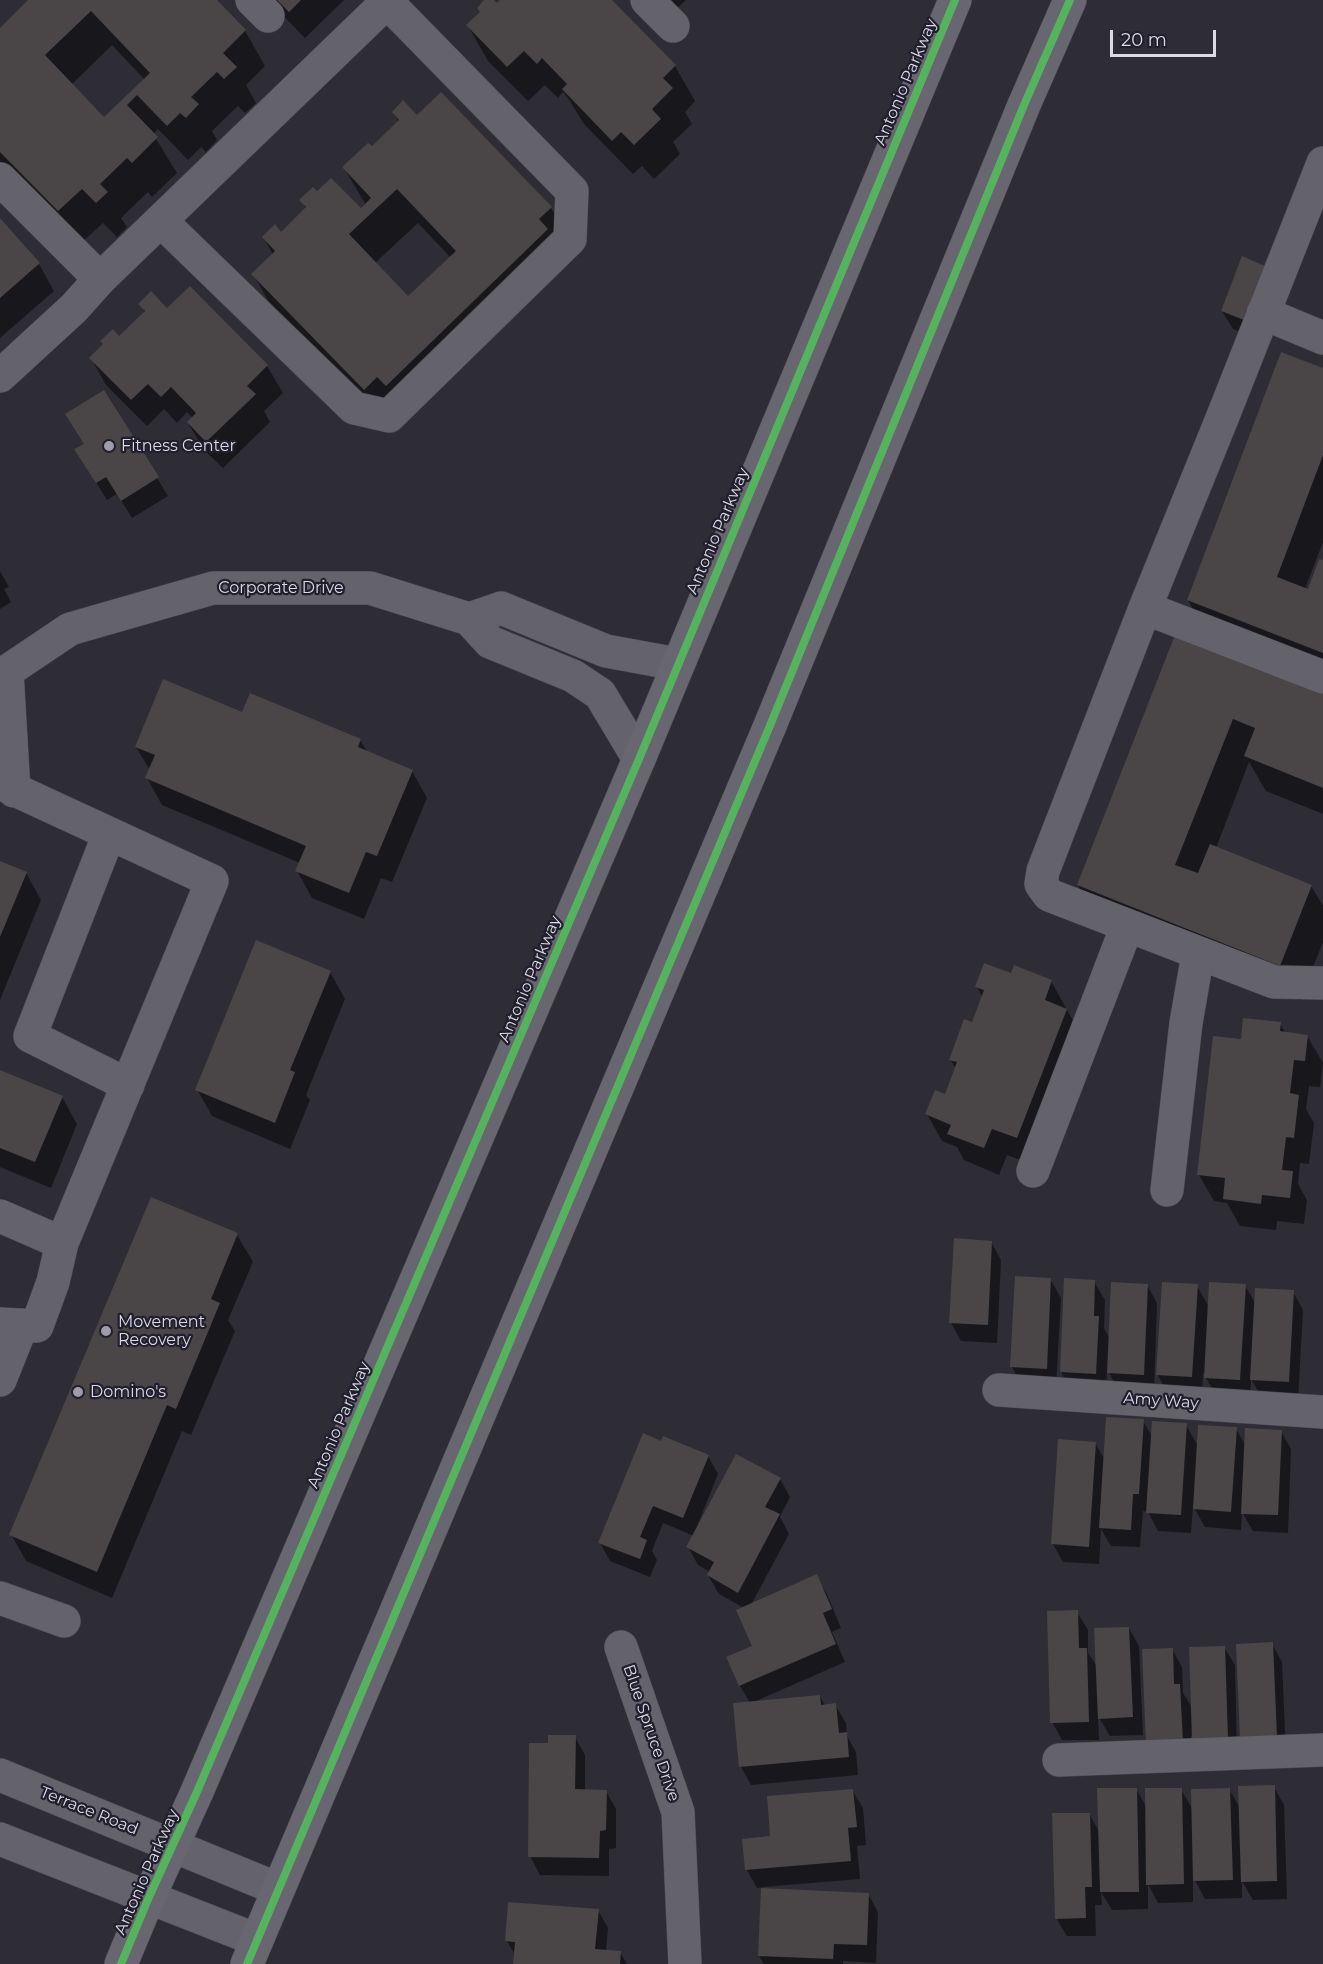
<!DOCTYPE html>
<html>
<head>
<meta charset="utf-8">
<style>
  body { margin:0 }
  #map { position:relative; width:1323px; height:1964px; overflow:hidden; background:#2e2c35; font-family:Montserrat,sans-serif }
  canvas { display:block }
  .scale { position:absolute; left:1110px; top:30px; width:106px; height:27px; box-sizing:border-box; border:3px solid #dbdae5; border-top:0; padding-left:8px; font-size:18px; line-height:21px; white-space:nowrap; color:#dbdae5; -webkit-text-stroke:4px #211e2e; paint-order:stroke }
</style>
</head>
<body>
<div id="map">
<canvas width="1323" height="1964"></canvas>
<div class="scale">20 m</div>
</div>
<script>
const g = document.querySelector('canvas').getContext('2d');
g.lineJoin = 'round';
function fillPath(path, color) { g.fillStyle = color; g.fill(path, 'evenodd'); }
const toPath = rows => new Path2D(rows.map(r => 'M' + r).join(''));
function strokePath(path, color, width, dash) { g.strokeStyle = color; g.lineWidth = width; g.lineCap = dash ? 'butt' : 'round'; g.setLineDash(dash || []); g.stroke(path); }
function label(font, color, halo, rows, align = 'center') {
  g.font = font + ' Montserrat,sans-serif'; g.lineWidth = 4.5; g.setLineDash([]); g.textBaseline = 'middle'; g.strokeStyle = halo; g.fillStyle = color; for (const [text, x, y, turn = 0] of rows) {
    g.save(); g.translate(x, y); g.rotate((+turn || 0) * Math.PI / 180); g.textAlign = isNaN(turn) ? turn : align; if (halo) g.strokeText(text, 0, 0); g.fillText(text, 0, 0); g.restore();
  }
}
fillPath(toPath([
  [30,0,215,0,245,31,265,66,246,85,256,103,245,113,238,106,212,131,217,140,206,152,201,147,188,160,158,129,153,134,177,173,152,197,148,192,121,218,127,227,117,237,103,223,79,245,0,165,0,30],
  [112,45,145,80,104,119,71,85],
  [268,0,344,0,305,38],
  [486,0,492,0,497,5,502,0,610,0,675,66,695,101,685,112,692,124,673,142,680,154,654,179,642,166,633,174,584,124,568,98,563,92,558,98,545,85,528,101,488,61,468,26,481,13],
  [665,0,686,0,675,10],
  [393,112,417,117,551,208,571,243,385,424,273,309,253,274,273,254,263,237,281,234,306,209,301,200,361,210,366,205,344,168,372,148,399,122],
  [418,223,451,258,408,298,375,263],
  [0,220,39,264,54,291,0,338],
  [1243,258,1254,337,1233,329,1222,311],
  [190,288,267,366,283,393,264,411,270,422,223,468,204,450,188,423,193,418,187,412,177,423,164,409,147,426,106,385,91,358,119,338,145,313,140,304,167,310],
  [1323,369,1323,542,1305,589,1309,591,1323,562,1323,679,1208,635,1188,600],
  [87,468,157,478,168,496,132,518,117,494,107,500],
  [0,571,9,587,4,589,11,602,0,609],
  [1176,637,1323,695,1323,814,1266,791,1249,762,1216,848,1311,886,1323,906,1323,942,1300,1000,1098,920,1078,885],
  [242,714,360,740,368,753,412,771,427,798,392,882,381,878,364,919,312,898,297,871,300,863,162,805,147,778,150,770,136,747],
  [0,863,26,873,41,900,0,1000],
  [330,972,345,999,306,1095,310,1100,290,1149,212,1116,197,1089],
  [1012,975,1051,981,1082,1037,1032,1164,1007,1155,999,1175,964,1160,957,1147,942,1141,927,1114,945,1096,956,1069,950,1059,973,1024,983,998,977,987],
  [1280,1024,1286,1034,1307,1036,1323,1063,1320,1087,1309,1086,1306,1109,1314,1123,1309,1164,1300,1163,1298,1184,1307,1200,1304,1224,1277,1221,1276,1230,1240,1226,1227,1203,1214,1201,1199,1175,1242,1041],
  [0,1072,62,1097,77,1124,51,1188,0,1167],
  [237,1235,253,1262,228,1320,235,1331,191,1435,182,1431,112,1598,26,1561,11,1534],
  [991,1242,1001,1260,997,1343,961,1341,951,1323],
  [1050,1279,1061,1298,1056,1387,1022,1385,1012,1367],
  [1094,1282,1105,1300,1104,1328,1110,1339,1147,1285,1157,1303,1154,1392,1119,1391,1107,1369,1106,1392,1072,1390,1061,1372],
  [1245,1285,1256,1305,1293,1292,1303,1310,1298,1400,1262,1398,1251,1379,1250,1398,1216,1395,1203,1373,1202,1395,1168,1393,1157,1374,1197,1286,1209,1307],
  [1143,1421,1152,1436,1186,1425,1198,1446,1236,1429,1246,1446,1281,1431,1291,1449,1288,1533,1253,1531,1242,1512,1241,1530,1205,1527,1193,1506,1191,1533,1158,1531,1148,1512,1143,1511,1140,1547,1111,1546,1101,1529,1099,1564,1063,1562,1053,1544,1095,1443,1105,1460],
  [662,1443,708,1456,718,1474,698,1524,700,1525,780,1479,790,1497,780,1517,789,1534,751,1605,816,1576,827,1594,841,1628,832,1632,845,1662,756,1701,820,1696,825,1706,835,1705,846,1723,847,1736,856,1752,858,1775,751,1785,741,1767,735,1704,750,1703,740,1686,728,1658,754,1646,744,1608,719,1594,708,1575,710,1572,698,1565,688,1547,694,1536,663,1523,652,1551,657,1560,650,1577,610,1561,600,1543],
  [1077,1612,1088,1630,1088,1653,1098,1668,1129,1628,1139,1646,1143,1735,1110,1736,1098,1716,1099,1740,1062,1740,1052,1722],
  [1272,1644,1282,1662,1286,1755,1251,1757],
  [1224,1647,1235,1665,1237,1757,1204,1758,1191,1735,1192,1761,1157,1762,1172,1649,1182,1667,1183,1693,1193,1709],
  [575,1737,585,1755,585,1791,606,1791,616,1809,616,1848,609,1849,609,1876,540,1875,530,1856,550,1745],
  [1274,1787,1284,1805,1287,1899,1253,1900,1242,1881,1242,1898,1205,1899,1193,1877,1193,1902,1158,1903,1148,1884,1148,1909,1112,1910,1101,1892,1102,1905,1095,1905,1096,1936,1067,1936,1056,1918,1089,1814,1100,1833,1136,1789,1147,1808,1181,1789,1193,1810,1229,1789,1240,1808],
  [852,1790,863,1808,866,1845,857,1846,860,1879,763,1887,763,1889,868,1894,878,1912,876,1963,843,1961,843,1964,764,1964,759,1956,762,1887,757,1888,747,1870,744,1841,772,1838],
  [598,1910,608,1928,606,1951,620,1952,627,1964,514,1964,515,1955,507,1941]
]), '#0007');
fillPath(toPath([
  [28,0,217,0,246,30,223,53,237,67,224,79,217,72,191,97,199,104,186,118,180,113,167,126,137,95,127,105,158,137,132,163,127,158,100,184,108,192,96,203,82,189,58,211,0,152,0,28],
  [91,11,150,73,104,117,45,55],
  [277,0,301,0,289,12],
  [484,0,494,0,497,3,500,0,612,0,676,65,663,78,673,88,652,109,661,119,634,145,621,132,612,141,562,89,567,84,542,58,537,64,524,51,507,67,466,25,480,12,477,8],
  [441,92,552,207,539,219,548,229,386,386,377,377,364,390,251,274,275,251,262,237,275,224,281,232,306,207,299,200,313,187,317,191,331,178,361,208,371,198,342,167,368,143,372,146,399,120,392,112,403,100,417,115],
  [397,189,456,251,408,296,349,234],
  [0,218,40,263,0,298],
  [1242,256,1265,266,1244,320,1221,311],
  [190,286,268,365,247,386,256,394,206,442,187,422,196,413,171,387,161,397,148,384,131,400,89,358,103,344,100,341,113,329,119,336,145,311,138,304,151,291,167,308],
  [1281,352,1323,368,1323,455,1277,577,1308,589,1319,559,1323,560,1323,653,1187,600],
  [104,390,159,477,121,501,106,477,96,483,74,449,84,444,65,414],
  [1175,635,1323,693,1323,788,1244,756,1255,728,1233,719,1175,865,1198,873,1210,844,1312,885,1280,966,1077,885],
  [163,679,242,712,250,693,361,739,358,747,413,770,377,856,366,852,349,893,295,871,306,846,145,778,155,755,135,747],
  [0,861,27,872,0,937],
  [256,940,331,971,290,1070,295,1072,275,1123,195,1090],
  [984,963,1011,973,1014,965,1052,980,1045,1000,1067,1009,1017,1138,992,1129,984,1148,947,1134,951,1125,925,1114,935,1090,945,1094,957,1062,949,1060,964,1019,972,1022,984,990,975,987],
  [1243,1018,1281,1022,1280,1031,1308,1035,1305,1061,1294,1060,1290,1093,1299,1095,1294,1138,1286,1137,1282,1170,1293,1171,1290,1198,1262,1195,1261,1204,1223,1199,1225,1178,1197,1175,1213,1036,1241,1039],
  [0,1070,63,1096,35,1162,0,1148],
  [151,1197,238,1233,211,1299,220,1303,176,1409,167,1405,97,1572,9,1535],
  [954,1238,992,1241,988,1325,949,1323],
  [1015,1276,1051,1278,1047,1369,1010,1367],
  [1064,1278,1095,1280,1094,1316,1099,1316,1096,1374,1060,1372],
  [1111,1282,1148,1284,1144,1375,1107,1373],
  [1162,1282,1198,1284,1192,1377,1156,1375],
  [1209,1282,1246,1284,1240,1380,1204,1378],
  [1255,1288,1294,1290,1289,1382,1250,1380],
  [1106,1417,1144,1419,1139,1494,1133,1494,1131,1530,1099,1528],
  [1152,1421,1187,1423,1181,1515,1146,1513],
  [1198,1425,1237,1427,1231,1512,1193,1509],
  [1245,1428,1282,1430,1278,1515,1241,1514],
  [643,1433,661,1441,663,1436,709,1455,683,1518,653,1506,640,1537,647,1540,640,1559,598,1543],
  [1058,1439,1096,1442,1089,1547,1051,1544],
  [736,1454,781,1478,765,1507,780,1514,738,1593,707,1575,714,1562,686,1547],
  [817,1574,832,1609,823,1613,836,1644,739,1686,726,1657,752,1646,736,1610],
  [1078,1610,1079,1648,1087,1648,1089,1722,1050,1723,1047,1611],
  [1129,1627,1133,1717,1098,1719,1094,1628],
  [1273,1642,1277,1738,1240,1739,1236,1644],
  [1225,1646,1228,1740,1192,1740,1189,1647],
  [1173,1648,1174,1684,1180,1684,1183,1743,1146,1745,1142,1649],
  [820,1695,821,1705,836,1703,839,1733,847,1732,849,1757,739,1767,733,1703],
  [548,1735,576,1735,575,1789,607,1790,606,1830,600,1831,599,1858,528,1857,529,1743,548,1743],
  [1275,1785,1277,1881,1241,1882,1238,1786],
  [1097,1788,1137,1788,1139,1892,1100,1892],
  [1145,1788,1182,1788,1184,1884,1146,1885],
  [1230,1788,1233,1880,1193,1881,1191,1789],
  [853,1789,857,1827,848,1828,851,1861,745,1870,742,1839,770,1836,767,1796],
  [1052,1813,1090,1813,1092,1887,1085,1887,1086,1918,1055,1919],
  [761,1888,869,1893,867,1945,834,1944,833,1959,758,1956],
  [508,1902,599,1909,595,1949,621,1951,620,1964,513,1964,515,1942,505,1941]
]), '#4a4648');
const minor = toPath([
  [252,0,268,16],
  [647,0,673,26],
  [1323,163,1223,416,1145,608,1043,871,1041,884,1049,895,1274,982,1323,983],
  [0,179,100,279],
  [161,221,354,408,389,416,570,239,572,191,387,2],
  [1263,313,1323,338],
  [0,376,74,308,100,279,389,0],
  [1145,608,1323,677],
  [469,619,501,608,606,651,677,664],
  [7,671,14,791],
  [0,676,70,629,213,588,370,588,469,619,490,642,573,676,600,694,639,759],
  [0,783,212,881,62,1243],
  [109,834,30,1036,128,1085],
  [1033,1171,1127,926],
  [1167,1190,1186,1023,1198,954],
  [0,1216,62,1243,53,1282,37,1326,0,1324],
  [0,1380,22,1325],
  [999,1390,1323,1412],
  [0,1598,64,1621],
  [621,1647,678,1812,685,1964],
  [1059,1760,1323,1750],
  [0,1775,278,1889],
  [0,1839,257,1940]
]);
const major = toPath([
  [121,1964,149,1897,196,1794,639,759,955,0],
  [247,1964,769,728,1024,105,1070,0]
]);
strokePath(minor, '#4a4850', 34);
strokePath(major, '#4a4850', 34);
strokePath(minor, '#64626b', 33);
strokePath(major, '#686670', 33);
strokePath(toPath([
  [121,1964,149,1897,196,1794,639,759,955,0],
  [247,1964,769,728,1024,105,1070,0]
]), '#56b35d', 8);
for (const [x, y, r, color] of [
  [109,446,6,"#9e9da7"],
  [106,1331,6,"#9e9da7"],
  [78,1392,6,"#9e9da7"]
]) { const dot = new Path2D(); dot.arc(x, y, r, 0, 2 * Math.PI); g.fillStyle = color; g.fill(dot); strokePath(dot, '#211e2e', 2); }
label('16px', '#dbdae5', '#211e2e', [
  ["Antonio Parkway",906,82,-67],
  ["Antonio Parkway",718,531,-67],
  ["Corporate Drive",281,588],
  ["Antonio Parkway",530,979,-67],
  ["Amy Way",1161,1401,4],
  ["Antonio Parkway",339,1425,-67],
  ["Blue Spruce Drive",651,1733,71],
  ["Terrace Road",89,1811,22],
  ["Antonio Parkway",147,1872,-66]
]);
label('16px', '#dbdae5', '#211e2e', [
  ["Fitness Center",121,446],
  ["Movement",118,1322],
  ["Recovery",118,1340],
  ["Domino's",90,1392]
], 'left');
</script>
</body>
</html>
